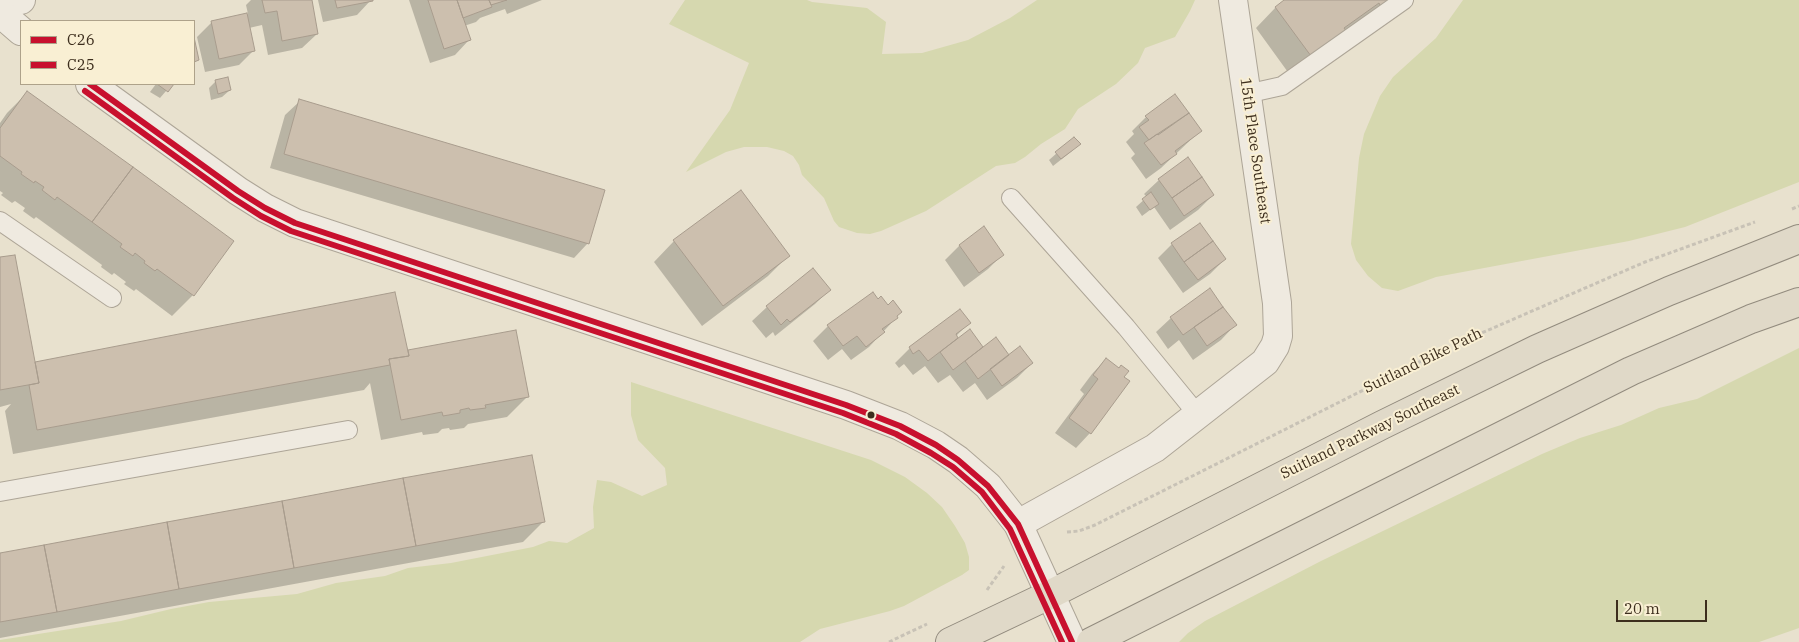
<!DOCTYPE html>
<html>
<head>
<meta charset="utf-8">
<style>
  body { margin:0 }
  #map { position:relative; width:1799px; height:642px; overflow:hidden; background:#e8e1ce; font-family:"IBM Plex Serif",serif }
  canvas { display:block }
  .legend { position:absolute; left:20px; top:20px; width:175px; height:65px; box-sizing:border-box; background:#f9efd3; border:1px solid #aea28a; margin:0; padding:6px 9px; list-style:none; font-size:15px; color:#3d2e1d }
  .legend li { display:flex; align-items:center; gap:10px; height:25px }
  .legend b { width:25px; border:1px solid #aea28a }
  .scale { position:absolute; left:1616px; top:600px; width:91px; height:22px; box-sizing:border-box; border:2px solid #3d2e1d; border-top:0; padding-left:6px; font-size:15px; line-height:18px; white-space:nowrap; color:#3d2e1d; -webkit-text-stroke:4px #f9efd3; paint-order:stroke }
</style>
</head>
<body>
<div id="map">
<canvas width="1799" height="642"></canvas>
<ul class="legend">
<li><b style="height:6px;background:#c8102e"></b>C26</li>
<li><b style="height:6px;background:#c8102e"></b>C25</li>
</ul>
<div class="scale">20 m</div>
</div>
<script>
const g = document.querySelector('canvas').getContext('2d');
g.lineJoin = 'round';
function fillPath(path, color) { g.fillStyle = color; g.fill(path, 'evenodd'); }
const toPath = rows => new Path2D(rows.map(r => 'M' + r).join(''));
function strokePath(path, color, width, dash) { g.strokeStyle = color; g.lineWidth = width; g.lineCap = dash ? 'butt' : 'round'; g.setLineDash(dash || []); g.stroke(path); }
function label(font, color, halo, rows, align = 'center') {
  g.font = font + ' "IBM Plex Serif",serif'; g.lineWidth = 4; g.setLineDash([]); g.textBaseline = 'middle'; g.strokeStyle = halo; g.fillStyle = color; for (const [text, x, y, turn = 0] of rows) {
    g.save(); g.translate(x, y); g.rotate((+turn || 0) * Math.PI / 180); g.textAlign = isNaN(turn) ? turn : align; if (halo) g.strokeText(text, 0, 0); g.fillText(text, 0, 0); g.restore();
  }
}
fillPath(toPath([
  [685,0,807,0,812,2,867,8,886,22,882,54,922,53,968,40,1010,18,1037,0,1195,0,1190,11,1175,37,1145,48,1138,63,1116,84,1078,109,1065,129,1041,144,1025,157,1015,163,996,166,926,211,881,231,870,234,857,233,839,227,834,221,824,198,802,175,799,165,793,156,784,151,767,147,744,147,726,152,686,172,730,110,749,63,669,24],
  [1463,0,1799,0,1799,182,1685,227,1629,241,1436,277,1398,291,1382,288,1368,276,1356,260,1351,244,1359,158,1364,134,1380,96,1393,77,1436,38],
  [1799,348,1799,628,1759,642,1179,642,1188,633,1205,621,1321,561,1542,454,1580,438,1621,425,1659,408,1697,399],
  [631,382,871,460,905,477,927,493,942,507,955,526,965,543,969,557,969,570,962,575,904,606,890,611,820,629,800,642,0,642,0,640,121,621,171,609,209,602,297,594,336,583,385,576,408,568,451,563,533,547,549,541,567,543,594,528,593,507,597,480,611,482,642,496,667,485,665,468,638,440,631,415]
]), '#d6d8af');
fillPath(toPath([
  [251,0,310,0,317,34,302,48,268,55,262,25,249,28,254,50,239,65,205,72,197,37,212,22,248,14,246,5],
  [318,0,371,0,357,15,323,22],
  [409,0,542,0,507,14,505,9,480,18,476,22,464,26,469,40,455,55,430,63],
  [1286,0,1395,0,1290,75,1256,28,1276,7],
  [216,81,230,90,222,97,211,100,209,88],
  [156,84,172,84,160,98,150,92],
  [27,93,232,241,193,295,172,316,136,289,134,291,124,284,126,282,114,273,112,275,101,267,102,265,36,217,34,219,23,211,25,208,15,201,12,203,1,195,3,193,0,191,0,123,7,113],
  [300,101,588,243,574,258,270,168,285,115],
  [1146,117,1200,131,1161,168,1146,179,1131,158,1135,154,1126,142,1134,134,1132,131],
  [1074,138,1072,151,1053,166,1049,160],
  [1159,180,1213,195,1198,210,1170,230,1154,207,1142,216,1136,207,1147,197,1144,194],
  [983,228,1003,254,988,269,964,287,945,260,959,246],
  [674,241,788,256,768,276,702,326,654,262],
  [1172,244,1225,259,1210,274,1183,293,1158,258],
  [0,259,34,364,407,353,409,351,528,396,507,417,468,424,464,428,450,430,449,428,442,429,438,433,423,435,422,432,381,440,370,383,364,390,13,454,5,411,11,404,0,407],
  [813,269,829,290,815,304,775,336,773,332,766,338,752,321,767,307],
  [872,294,896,318,869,347,851,360,842,349,828,360,813,341,828,326],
  [1171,318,1235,325,1221,340,1193,360,1179,340,1168,349,1156,332],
  [969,323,956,336,958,340,970,331,983,348,1032,363,1017,378,987,400,975,383,963,392,950,375,938,383,925,366,913,375,904,364,899,368,895,363,910,348],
  [1106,359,1090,433,1076,448,1055,433,1084,394,1080,390,1092,374],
  [543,522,523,542,0,638,0,554]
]), '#0003');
const building = toPath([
  [262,0,312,0,318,34,282,41,277,11,265,13,262,0],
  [335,0,373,0,373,1,337,8,335,0],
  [428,0,457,0,471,40,444,49,428,0],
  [457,0,489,0,492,7,463,18,457,0],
  [489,0,507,0,491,5,489,0],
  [1284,0,1390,0,1381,7,1379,3,1344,28,1346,31,1311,56,1275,7,1284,0],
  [247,13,255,51,219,59,211,21,247,13],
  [194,37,199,60,194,62,194,37],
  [228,77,231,90,218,94,215,80,228,77],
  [157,84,174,84,168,92,157,84],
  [27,91,133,167,92,222,57,197,55,200,42,190,44,187,35,181,34,183,21,174,22,172,0,156,0,128,27,91],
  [1175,94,1189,113,1158,135,1157,134,1149,140,1139,127,1149,120,1145,116,1175,94],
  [299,99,605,190,589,244,284,154,299,99],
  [1189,113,1202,131,1175,151,1177,154,1161,165,1144,143,1189,113],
  [1074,137,1081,144,1061,159,1055,152,1074,137],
  [1188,157,1202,177,1172,198,1158,179,1188,157],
  [133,167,234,241,194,296,157,269,155,271,144,263,145,261,135,253,133,256,120,247,122,244,92,222,133,167],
  [1202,177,1214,195,1184,216,1172,198,1202,177],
  [741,190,790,256,723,306,673,240,741,190],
  [1151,192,1159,204,1150,210,1142,199,1151,192],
  [1200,223,1213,241,1184,262,1171,243,1200,223],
  [984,226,1004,255,979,273,959,245,984,226],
  [1213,241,1226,259,1198,280,1184,262,1213,241],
  [15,255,39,383,0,390,0,257,15,255],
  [813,268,831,290,790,322,787,319,781,325,766,306,813,268],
  [1210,288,1223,307,1183,335,1170,317,1210,288],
  [395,292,409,356,389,359,390,365,37,430,29,385,39,383,35,362,395,292],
  [873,292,878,299,881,296,888,305,893,300,902,312,897,316,898,318,882,329,885,332,866,347,857,336,843,346,827,325,873,292],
  [1223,307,1237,325,1207,346,1194,327,1223,307],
  [960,309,971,323,956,334,958,338,928,361,919,350,913,354,909,347,960,309],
  [970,329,983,347,953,370,940,352,970,329],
  [516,330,529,397,485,405,486,408,470,410,469,408,460,410,460,413,443,416,442,412,401,420,389,359,409,356,408,350,516,330],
  [996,337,1009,355,978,379,965,361,996,337],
  [1020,346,1033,363,1002,386,990,369,1020,346],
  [1106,358,1119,368,1121,365,1129,371,1124,377,1130,381,1091,434,1069,418,1098,379,1093,375,1106,358],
  [532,455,545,522,416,546,403,478,532,455],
  [403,478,416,546,294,568,282,501,403,478],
  [282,501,294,568,179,589,167,522,282,501],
  [167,522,179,589,57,612,44,545,167,522],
  [44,545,57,612,0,622,0,553,44,545]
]);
fillPath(building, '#ccbfae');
strokePath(building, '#a89c8d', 1);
const service = toPath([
  [1246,94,1282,86,1404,0],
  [1011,198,1126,327,1198,415],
  [0,221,112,298],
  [0,492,348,430]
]);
const minor = toPath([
  [0,5,21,0],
  [1018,524,1155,448,1265,362,1275,346,1278,336,1277,303,1233,0]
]);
const tertiary = toPath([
  [0,13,21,31],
  [90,84,238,191,265,208,295,223,846,405,900,426,936,445,958,460,988,486,1018,524,1072,642]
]);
const trunk = toPath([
  [950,642,1051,594,1382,425,1537,349,1669,291,1799,239],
  [1091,642,1631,371,1751,319,1799,302]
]);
strokePath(service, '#ada597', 20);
strokePath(minor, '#ada597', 30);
strokePath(tertiary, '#ada597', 30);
strokePath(trunk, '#928b7e', 30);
strokePath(toPath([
  [1792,209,1799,206],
  [1067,532,1079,531,1095,525,1447,348,1645,262,1755,222],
  [987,590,1004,566],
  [889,642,927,624]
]), '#c8c2b6', 3, [4, 2.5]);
strokePath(service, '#efeae0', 18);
strokePath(minor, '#efeae0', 28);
strokePath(tertiary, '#efeae0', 28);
strokePath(trunk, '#e0d9c8', 28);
strokePath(toPath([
  [90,84,238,191,265,208,295,223,846,405,900,426,936,445,958,460,988,486,1018,524,1072,642]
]), '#c8102e', 6);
strokePath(toPath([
  [85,91,233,198,261,216,291,231,843,413,896,434,931,453,953,467,982,492,1010,529,1062,642]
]), '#c8102e', 6);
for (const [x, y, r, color] of [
  [871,415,4.5,"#3d2e1d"]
]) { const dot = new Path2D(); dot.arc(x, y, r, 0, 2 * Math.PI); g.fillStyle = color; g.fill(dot); strokePath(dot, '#f9efd3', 2); }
label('15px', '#3d2e1d', '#f9efd3', [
  ["15th Place Southeast",1255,151,82],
  ["Suitland Bike Path",1423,361,-26],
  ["Suitland Parkway Southeast",1370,432,-26]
]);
</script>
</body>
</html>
